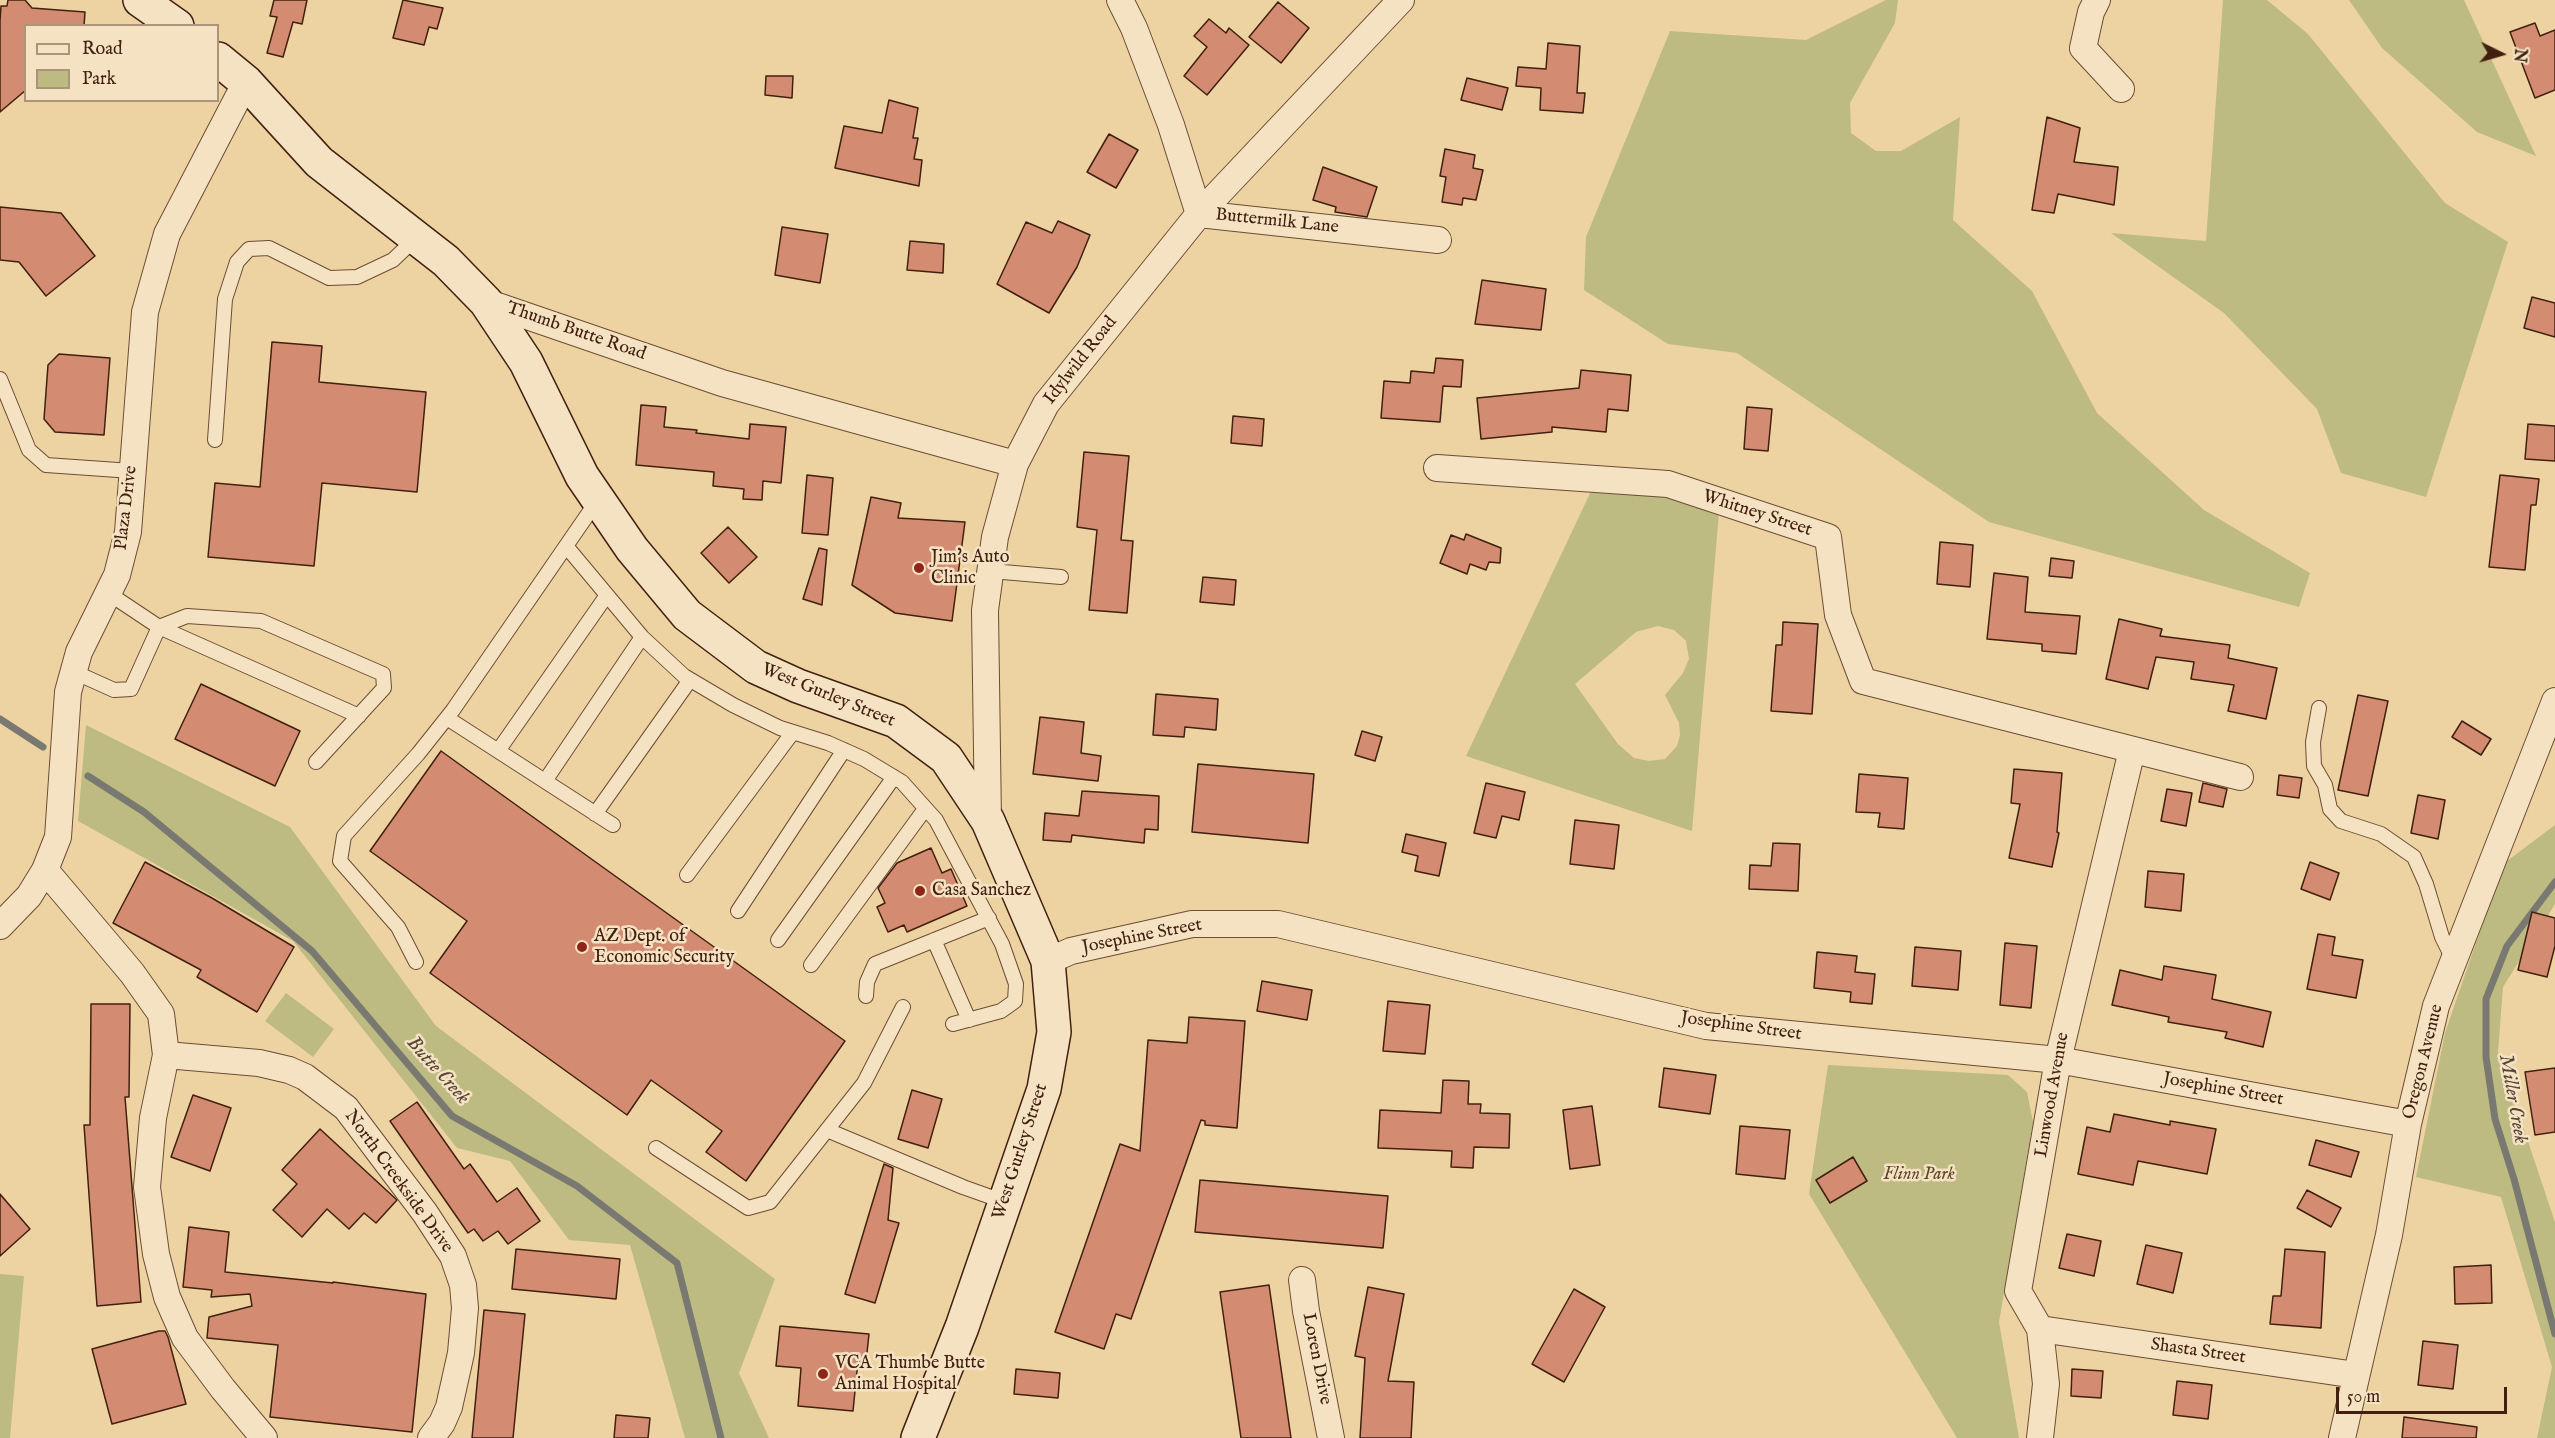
<!DOCTYPE html>
<html>
<head>
<meta charset="utf-8">
<style>
  body { margin:0 }
  #map { position:relative; width:2555px; height:1438px; overflow:hidden; background:#eed3a2; font-family:"IM FELL English",serif }
  canvas { display:block }
  .legend { position:absolute; left:24px; top:24px; width:195px; height:78px; box-sizing:border-box; background:#f4e2c3; border:2px solid #ac947b; margin:0; padding:8px 10px; list-style:none; font-size:18px; color:#41200f }
  .legend li { display:flex; align-items:center; gap:12px; height:30px }
  .legend b { width:30px; border:2px solid #ac947b }
  .north { position:absolute; left:2471px; top:24px; width:60px; height:60px; -webkit-text-stroke:4px #f4e2c3; paint-order:stroke; rotate:95deg; font-size:16px; font-weight:700; line-height:24px; text-align:center; color:#41200f }
  .north::after { content:''; display:block; margin:auto; width:21px; height:27px; background:#41200f; clip-path:polygon(50% 0,100% 100%,50% 72%,0 100%) }
  .scale { position:absolute; left:2336px; top:1387px; width:171px; height:27px; box-sizing:border-box; border:3px solid #41200f; border-top:0; padding-left:8px; font-size:18px; line-height:21px; white-space:nowrap; color:#41200f; -webkit-text-stroke:4px #f4e2c3; paint-order:stroke }
</style>
</head>
<body>
<div id="map">
<canvas width="2555" height="1438"></canvas>
<ul class="legend">
<li><b style="height:8px;background:#f4e2c3"></b>Road</li>
<li><b style="height:16px;background:#bdbb82"></b>Park</li>
</ul>
<div class="north">N</div>
<div class="scale">50 m</div>
</div>
<script>
const g = document.querySelector('canvas').getContext('2d');
g.lineJoin = 'round';
function fillPath(path, color) { g.fillStyle = color; g.fill(path, 'evenodd'); }
const toPath = rows => new Path2D(rows.map(r => 'M' + r).join(''));
function strokePath(path, color, width, dash) { g.strokeStyle = color; g.lineWidth = width; g.lineCap = dash ? 'butt' : 'round'; g.setLineDash(dash || []); g.stroke(path); }
function label(font, color, halo, rows, align = 'center') {
  g.font = font + ' "IM FELL English",serif'; g.lineWidth = 5; g.setLineDash([]); g.textBaseline = 'middle'; g.strokeStyle = halo; g.fillStyle = color; for (const [text, x, y, turn = 0] of rows) {
    g.save(); g.translate(x, y); g.rotate((+turn || 0) * Math.PI / 180); g.textAlign = isNaN(turn) ? turn : align; if (halo) g.strokeText(text, 0, 0); g.fillText(text, 0, 0); g.restore();
  }
}
fillPath(toPath([
  [1886,0,1898,0,1895,23,1850,103,1851,133,1876,151,1901,151,1960,117,1953,220,2032,291,2097,413,2204,510,2310,573,2299,607,1989,522,1737,353,1668,344,1584,290,1586,237,1670,31,1806,40],
  [2223,0,2267,0,2308,34,2445,203,2508,242,2426,497,2341,473,2317,409,2224,313,2111,233,2206,241],
  [2349,0,2464,0,2536,156,2477,132,2382,48],
  [1593,487,1672,495,1719,512,1692,831,1466,756],
  [1658,626,1674,630,1686,641,1689,659,1683,673,1665,695,1679,723,1680,735,1677,746,1665,759,1649,761,1634,758,1618,744,1575,684,1636,632],
  [86,725,290,827,436,1026,775,1279,739,1373,769,1438,685,1438,630,1245,569,1240,510,1161,457,1148,293,941,78,821],
  [2555,825,2555,904,2503,987,2498,1052,2555,1222,2555,1438,2537,1438,2552,1367,2501,1197,2416,1177,2445,1033,2503,864],
  [286,993,334,1029,313,1057,265,1021],
  [1828,1065,2008,1075,2027,1092,2033,1122,1999,1322,2019,1438,1957,1438,1809,1194],
  [0,1274,24,1276,10,1438,0,1438]
]), '#bdbb82');
strokePath(toPath([
  [0,719,43,747],
  [88,776,144,812,312,951,452,1116,577,1186,677,1263,721,1438],
  [2555,882,2507,946,2486,999,2486,1057,2495,1119,2514,1179,2555,1334]
]), '#7a7971', 7);
const building = toPath([
  [8,0,25,0,32,8,85,12,84,26,26,26,26,90,0,112,0,21,1,6,7,6,8,0],
  [274,0,307,0,302,24,293,22,283,57,267,53,277,17,270,16,274,0],
  [403,0,443,8,437,29,429,27,424,45,393,38,403,0],
  [1278,2,1309,28,1281,63,1249,37,1278,2],
  [1209,19,1226,33,1229,28,1249,45,1207,95,1184,76,1207,47,1194,36,1209,19],
  [2535,23,2540,36,2555,30,2555,90,2535,98,2510,32,2535,23],
  [1548,43,1580,46,1577,93,1585,93,1583,113,1540,110,1541,88,1516,86,1518,67,1546,69,1548,43],
  [766,76,793,76,792,98,765,95,766,76],
  [1467,78,1508,88,1502,110,1461,100,1467,78],
  [889,100,918,108,913,138,918,138,914,159,922,160,919,186,835,168,844,126,882,133,889,100],
  [2047,117,2080,128,2074,162,2118,167,2114,205,2058,194,2054,213,2032,210,2047,117],
  [1109,134,1138,150,1116,188,1087,172,1109,134],
  [1445,149,1475,155,1473,168,1483,170,1476,200,1463,198,1462,205,1442,202,1446,177,1440,176,1445,149],
  [1323,167,1377,187,1367,217,1335,212,1336,207,1313,200,1323,167],
  [0,207,61,213,95,256,46,296,19,262,0,260,0,207],
  [1058,221,1090,235,1077,267,1049,313,997,284,1026,222,1052,233,1058,221],
  [782,227,828,234,820,283,775,275,782,227],
  [910,241,944,244,943,273,907,270,910,241],
  [1482,280,1546,289,1541,330,1475,324,1482,280],
  [2532,297,2555,303,2555,337,2524,328,2532,297],
  [272,342,322,346,319,382,426,392,417,492,322,483,314,566,208,557,215,483,260,487,272,342],
  [59,354,110,358,104,435,55,432,44,419,48,365,59,354],
  [1436,358,1463,360,1461,387,1443,386,1440,422,1381,418,1384,381,1410,383,1411,371,1434,373,1436,358],
  [1581,370,1631,375,1628,411,1608,409,1606,432,1552,427,1552,432,1481,439,1477,398,1579,388,1581,370],
  [641,405,666,407,664,427,697,430,696,433,749,439,750,424,786,427,781,483,763,481,762,500,743,499,744,489,713,486,714,472,636,465,641,405],
  [1747,407,1772,409,1768,451,1744,449,1747,407],
  [1233,416,1264,419,1262,446,1231,443,1233,416],
  [2528,424,2555,426,2555,461,2525,459,2528,424],
  [1084,452,1129,456,1121,540,1133,541,1127,613,1089,610,1097,530,1077,527,1084,452],
  [807,475,833,478,828,535,802,533,807,475],
  [2500,475,2539,479,2536,505,2531,505,2525,570,2489,567,2500,475],
  [871,497,901,503,898,518,965,522,952,621,895,613,852,585,871,497],
  [728,527,757,557,729,583,701,553,728,527],
  [1466,534,1501,548,1500,563,1489,562,1486,570,1470,564,1467,574,1440,563,1451,535,1464,540,1466,534],
  [1940,542,1973,545,1970,587,1937,584,1940,542],
  [819,548,827,550,822,605,803,599,819,548],
  [2051,558,2074,561,2072,578,2049,576,2051,558],
  [1994,573,2028,577,2025,612,2080,616,2076,654,2042,651,2042,644,1987,639,1994,573],
  [1203,577,1236,580,1234,605,1200,602,1203,577],
  [2119,619,2162,629,2160,636,2230,645,2228,658,2277,668,2266,719,2228,711,2234,685,2191,679,2194,662,2156,657,2148,689,2106,679,2119,619],
  [1783,622,1818,624,1812,714,1771,711,1776,645,1782,645,1783,622],
  [201,684,300,731,275,786,175,739,201,684],
  [1156,694,1218,699,1216,730,1185,727,1184,737,1153,735,1156,694],
  [2358,695,2388,701,2368,796,2338,790,2358,695],
  [1040,717,1084,722,1081,753,1101,756,1098,781,1033,774,1040,717],
  [2462,721,2491,739,2481,755,2452,737,2462,721],
  [1362,731,1382,737,1375,761,1355,755,1362,731],
  [441,751,845,1041,746,1181,706,1152,722,1131,651,1080,627,1115,430,973,467,921,370,851,441,751],
  [1198,764,1314,774,1308,843,1192,832,1198,764],
  [2014,769,2062,773,2057,832,2059,833,2052,867,2009,858,2020,804,2011,803,2014,769],
  [1859,774,1908,778,1904,829,1878,827,1880,813,1856,812,1859,774],
  [2279,775,2302,778,2299,798,2277,795,2279,775],
  [1486,783,1525,792,1519,820,1502,816,1496,838,1474,833,1486,783],
  [2203,783,2227,789,2223,807,2199,802,2203,783],
  [2167,789,2192,793,2186,826,2161,821,2167,789],
  [1082,791,1159,796,1158,830,1145,829,1144,843,1072,835,1071,842,1043,840,1045,813,1079,816,1082,791],
  [2418,795,2445,800,2438,839,2411,833,2418,795],
  [1575,820,1619,825,1614,869,1570,864,1575,820],
  [1406,834,1446,843,1439,876,1415,871,1418,856,1402,852,1406,834],
  [1773,843,1800,844,1798,891,1749,889,1750,865,1771,866,1773,843],
  [931,848,942,873,951,869,967,906,907,932,904,925,888,932,877,907,885,903,878,888,897,863,931,848],
  [145,862,212,898,294,947,257,1012,197,977,201,970,113,923,145,862],
  [2310,862,2339,873,2330,900,2301,889,2310,862],
  [2148,871,2184,874,2181,911,2145,907,2148,871],
  [2532,912,2555,918,2555,946,2547,977,2518,970,2532,912],
  [2318,934,2335,937,2332,955,2363,960,2356,998,2307,989,2318,934],
  [2005,943,2037,946,2031,1008,2000,1005,2005,943],
  [1915,947,1961,951,1958,990,1912,986,1915,947],
  [1817,952,1857,956,1855,972,1875,974,1872,1004,1850,1002,1851,992,1814,988,1817,952],
  [2164,966,2216,975,2212,999,2271,1012,2263,1047,2225,1038,2227,1032,2168,1022,2169,1017,2112,1005,2120,970,2162,980,2164,966],
  [1262,981,1312,990,1307,1020,1257,1011,1262,981],
  [1388,1001,1430,1005,1425,1054,1383,1051,1388,1001],
  [91,1004,130,1004,129,1097,125,1097,141,1302,97,1306,84,1125,90,1125,91,1004],
  [1189,1017,1245,1021,1237,1128,1205,1125,1205,1121,1201,1120,1131,1319,1116,1314,1104,1349,1055,1332,1120,1144,1140,1151,1148,1040,1187,1043,1189,1017],
  [1664,1068,1716,1075,1710,1114,1659,1107,1664,1068],
  [2555,1068,2555,1132,2535,1135,2525,1072,2555,1068],
  [1443,1080,1469,1081,1468,1104,1481,1104,1480,1113,1510,1114,1509,1148,1474,1147,1473,1168,1451,1167,1452,1151,1378,1148,1380,1110,1441,1113,1443,1080],
  [912,1090,942,1099,928,1148,898,1139,912,1090],
  [193,1095,231,1108,210,1171,171,1157,193,1095],
  [417,1102,464,1169,470,1164,497,1202,517,1188,540,1221,508,1244,498,1231,483,1241,474,1229,468,1233,390,1121,417,1102],
  [1592,1106,1600,1165,1570,1169,1563,1110,1592,1106],
  [2114,1114,2170,1125,2170,1121,2216,1129,2207,1174,2138,1161,2133,1185,2078,1174,2087,1127,2110,1132,2114,1114],
  [1740,1126,1790,1130,1785,1179,1736,1174,1740,1126],
  [320,1129,397,1200,376,1223,364,1213,349,1229,327,1209,302,1237,273,1210,297,1184,282,1170,320,1129],
  [2316,1140,2359,1152,2351,1177,2309,1165,2316,1140],
  [1853,1157,1867,1181,1830,1203,1816,1180,1853,1157],
  [884,1164,893,1168,888,1220,899,1223,875,1303,845,1294,884,1164],
  [1200,1180,1388,1196,1383,1248,1195,1232,1200,1180],
  [2307,1190,2341,1208,2331,1227,2297,1208,2307,1190],
  [0,1194,30,1229,0,1256,0,1194],
  [189,1227,229,1232,225,1272,333,1283,333,1282,426,1294,412,1432,270,1417,278,1345,207,1338,209,1317,252,1306,250,1294,211,1297,212,1290,183,1287,189,1227],
  [2067,1234,2101,1241,2094,1276,2059,1268,2067,1234],
  [2146,1245,2182,1253,2173,1293,2137,1284,2146,1245],
  [516,1249,620,1259,616,1299,512,1289,516,1249],
  [2285,1249,2325,1252,2321,1328,2270,1324,2273,1296,2281,1296,2285,1249],
  [2491,1265,2492,1303,2455,1304,2454,1267,2491,1265],
  [1269,1285,1291,1438,1241,1438,1220,1292,1269,1285],
  [1368,1287,1404,1294,1388,1381,1414,1382,1411,1438,1360,1438,1365,1358,1355,1356,1368,1287],
  [1574,1289,1605,1307,1564,1382,1532,1364,1574,1289],
  [484,1310,525,1314,513,1438,472,1438,484,1310],
  [780,1326,869,1334,866,1362,858,1361,853,1411,798,1406,801,1368,776,1366,780,1326],
  [159,1331,165,1331,168,1337,186,1404,112,1424,92,1349,159,1331],
  [2423,1341,2458,1345,2453,1389,2418,1385,2423,1341],
  [1016,1369,1060,1373,1058,1398,1014,1394,1016,1369],
  [2072,1369,2103,1371,2101,1398,2071,1396,2072,1369],
  [2177,1381,2212,1385,2208,1419,2173,1415,2177,1381],
  [616,1415,650,1418,648,1438,614,1438,616,1415],
  [2404,1417,2477,1427,2476,1438,2402,1438,2404,1417]
]);
fillPath(building, '#d38b71');
strokePath(building, '#41200f', 1.5);
const lane = toPath([
  [0,379,29,450,46,465,132,471],
  [215,440,225,299,237,262,249,249,269,248,329,278,357,277,393,260,416,238],
  [566,546,642,637,684,676,733,705,780,728,828,743,864,759,902,782,936,820,1002,944,1016,984,1015,1001,1001,1011,953,1024],
  [991,571,1061,577],
  [108,593,159,627,359,716],
  [74,672,114,690,131,689,159,627,187,616,261,621,383,674,384,688,316,762],
  [2319,708,2313,742,2314,766,2325,785,2330,809,2341,821,2381,834,2414,857,2426,884,2442,937,2454,961],
  [447,718,613,825],
  [498,751,607,595],
  [545,781,642,637],
  [595,814,690,680],
  [687,875,793,732],
  [738,911,844,750],
  [778,940,894,777],
  [934,940,969,1020],
  [416,962,398,927,340,861,344,836,418,754,453,710,597,501],
  [811,965,925,809],
  [866,996,867,982,875,964,989,918],
  [827,1130,963,1187,1005,1202],
  [656,1148,748,1208,770,1202,864,1083,903,1007]
]);
const street = toPath([
  [1120,0,1134,28,1171,125,1199,214,1438,240],
  [2097,0,2091,12,2083,48,2121,89],
  [486,302,722,383,1015,464],
  [1437,468,1668,484,1828,537,1838,615,1863,681,2240,777],
  [988,821,985,610,995,537,1015,464,1046,404,1199,214,1401,0],
  [45,870,132,973,161,1014,166,1055],
  [0,926,29,896,45,870,58,837,68,692,79,652,117,575,128,532,145,312,167,234,246,82],
  [1048,961,1071,951,1192,924,1278,924,1706,1026,2058,1060,2408,1124],
  [1302,1280,1306,1311,1331,1438],
  [2040,1329,2356,1375],
  [264,1438,223,1389,185,1338,167,1297,156,1254,147,1187,153,1118,166,1055,259,1063,289,1070,305,1077,346,1108,425,1213,453,1256,463,1285,465,1308,461,1353,449,1407,442,1423,431,1438],
  [2040,1438,2046,1384,2040,1329,2018,1291,2058,1060,2132,750],
  [2342,1438,2389,1235,2408,1124,2436,1006,2555,701]
]);
const secondary = toPath([
  [140,0,177,26],
  [218,59,246,82,319,162,446,261,486,302,526,362,582,476,632,549,687,615,756,667,798,686,896,721,946,758,988,821,1048,961,1054,1032,1044,1089,962,1327,918,1438]
]);
strokePath(lane, '#6c4d34', 16);
strokePath(street, '#6c4d34', 28);
strokePath(secondary, '#41200f', 36);
strokePath(lane, '#f4e2c3', 14);
strokePath(street, '#f4e2c3', 26);
strokePath(secondary, '#f4e2c3', 33);
for (const [x, y, r, color] of [
  [919,568,6,"#8f2418"],
  [920,891,6,"#8f2418"],
  [582,947,6,"#8f2418"],
  [823,1374,6,"#8f2418"]
]) { const dot = new Path2D(); dot.arc(x, y, r, 0, 2 * Math.PI); g.fillStyle = color; g.fill(dot); strokePath(dot, '#f4e2c3', 2); }
label('18px', '#41200f', '#f4e2c3', [
  ["Buttermilk Lane",1277,222,6],
  ["Thumb Butte Road",576,332,19],
  ["Idylwild Road",1081,361,-52],
  ["Plaza Drive",127,508,-83],
  ["Whitney Street",1757,514,18],
  ["West Gurley Street",828,696,22],
  ["Josephine Street",1142,937,-11],
  ["Josephine Street",1741,1027,8],
  ["Oregon Avenue",2424,1062,-76],
  ["Josephine Street",2223,1090,10],
  ["Linwood Avenue",2053,1095,-80],
  ["West Gurley Street",1021,1152,-72],
  ["North Creekside Drive",398,1182,54],
  ["Shasta Street",2198,1352,8],
  ["Loren Drive",1316,1359,79]
]);
label('18px', '#41200f', '#f4e2c3', [
  ["Jim's Auto",931,558],
  ["Clinic",931,579],
  ["Casa Sanchez",932,891],
  ["AZ Dept. of",594,937],
  ["Economic Security",594,958],
  ["VCA Thumbe Butte",835,1364],
  ["Animal Hospital",835,1385]
], 'left');
label('italic 18px', '#60472c', '#f4e2c3', [
  ["Flinn Park",1919,1175]
]);
label('italic 20px', '#594538', '#f4e2c3', [
  ["Butte Creek",437,1071,48],
  ["Miller Creek",2512,1099,80]
]);
</script>
</body>
</html>
